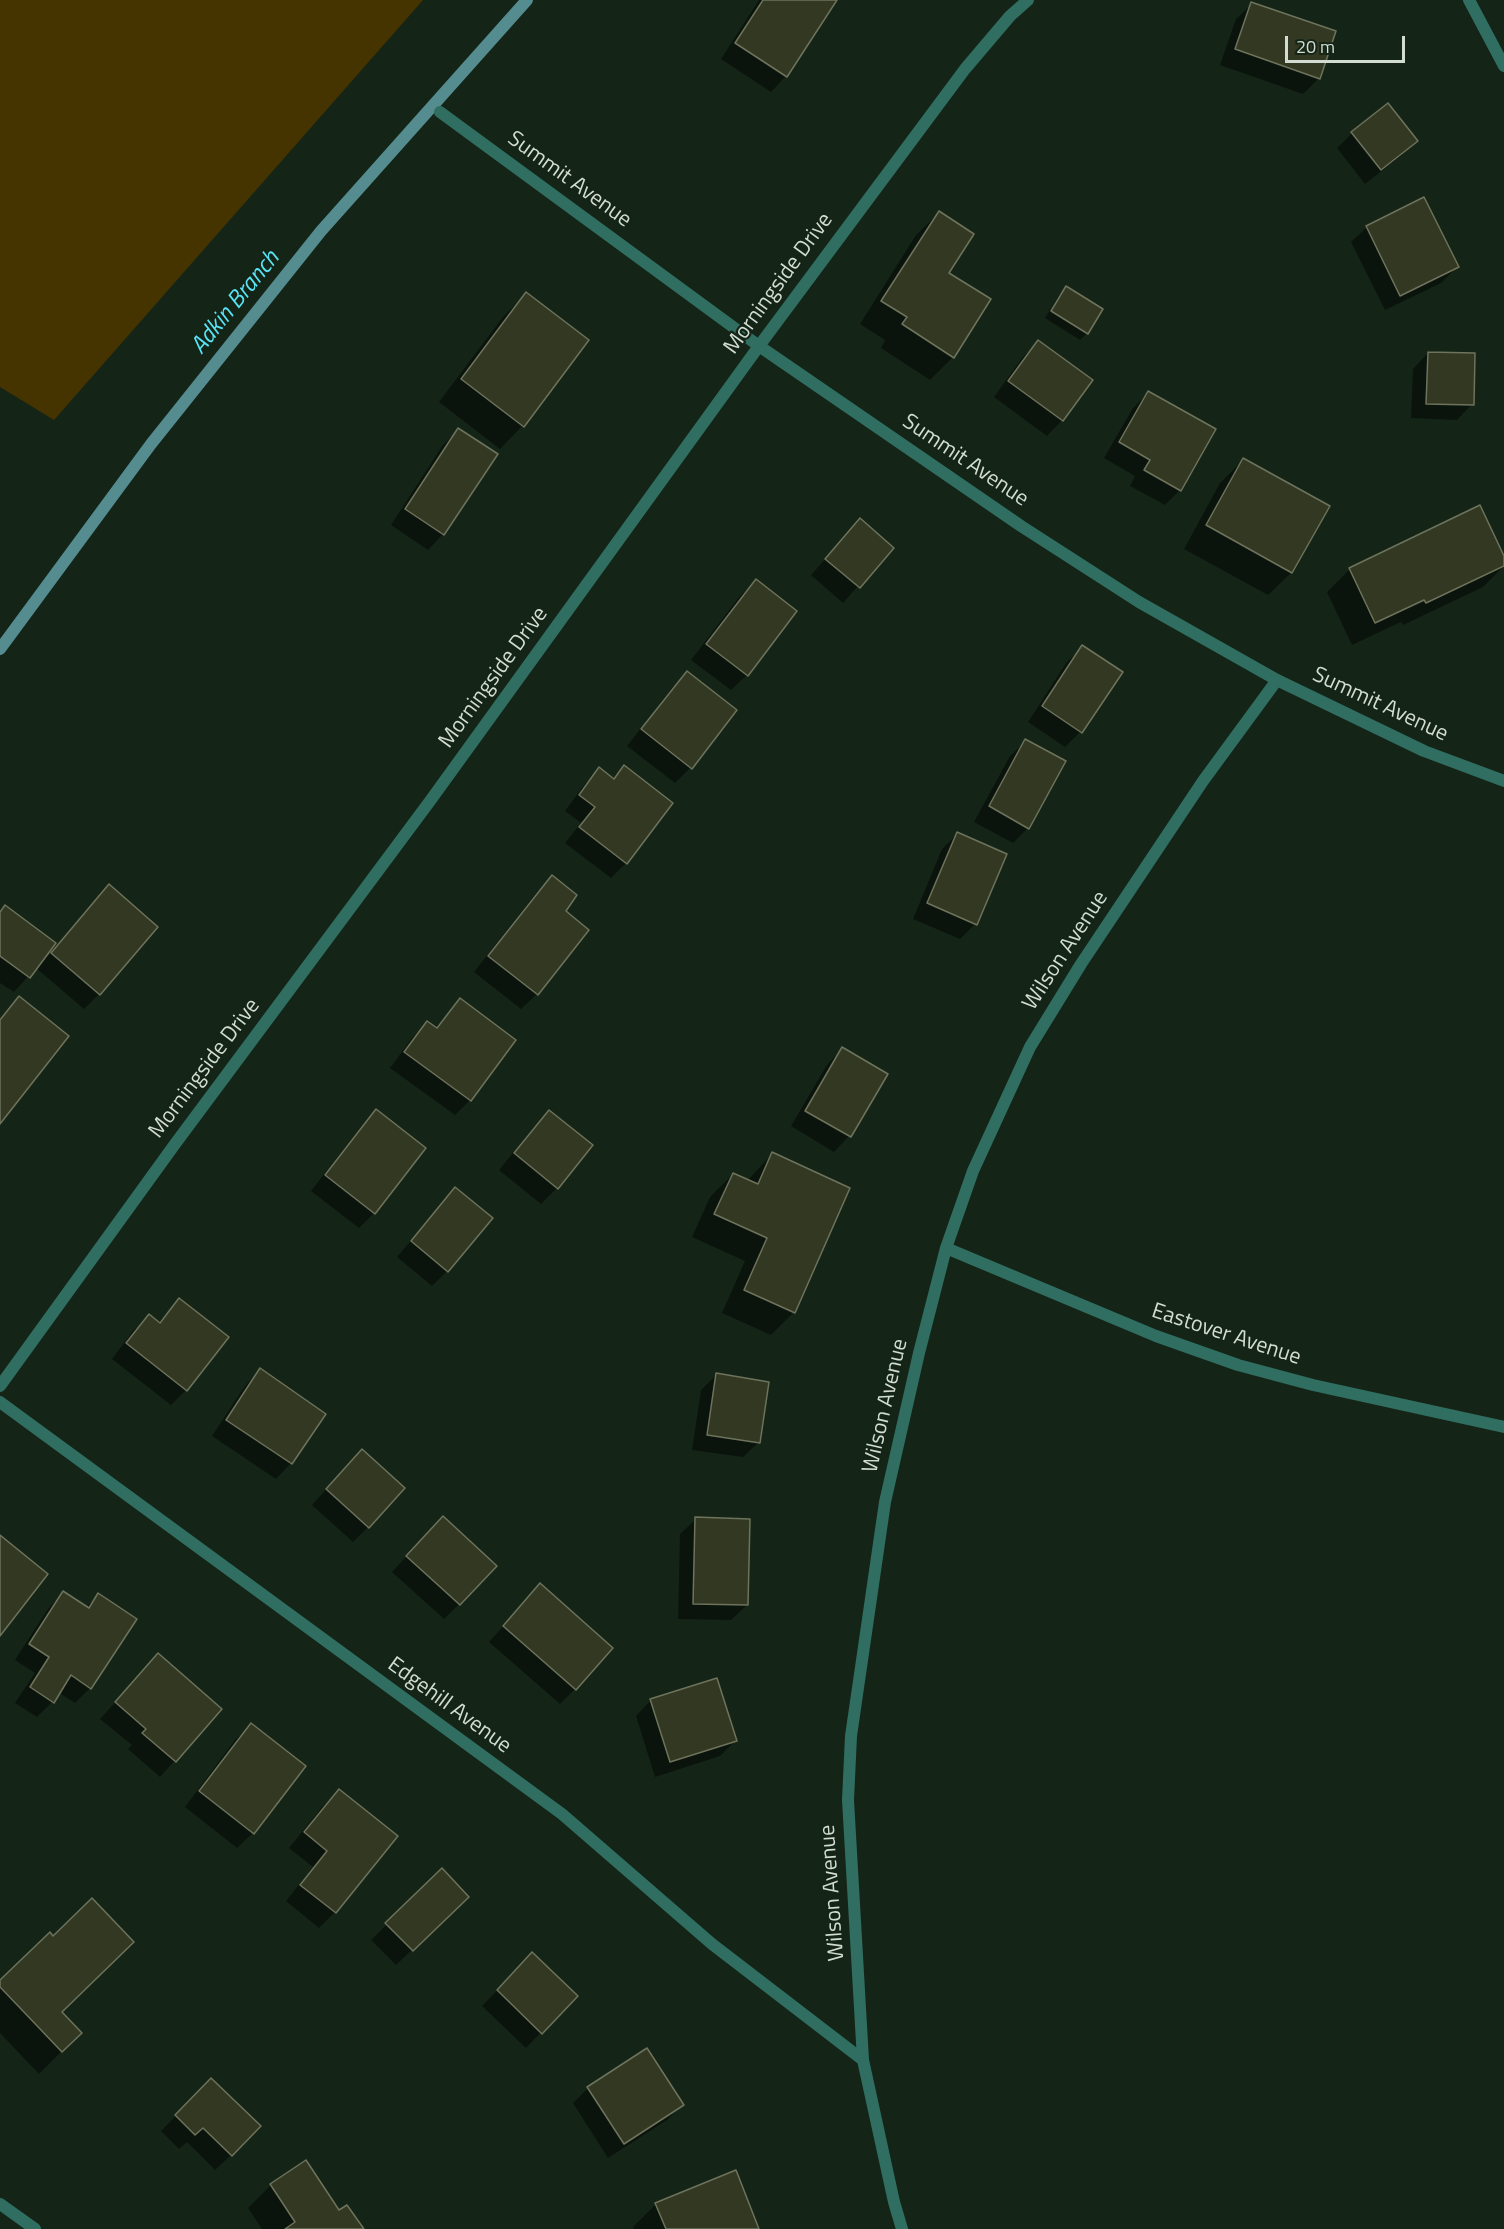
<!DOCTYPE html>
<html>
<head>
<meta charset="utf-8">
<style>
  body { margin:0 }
  #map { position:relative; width:1504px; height:2229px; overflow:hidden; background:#142517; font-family:"Titillium Web",sans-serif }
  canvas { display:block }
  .scale { position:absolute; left:1285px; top:36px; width:120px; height:27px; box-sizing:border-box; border:3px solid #d2dcd2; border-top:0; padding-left:8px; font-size:18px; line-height:21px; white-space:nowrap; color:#d2dcd2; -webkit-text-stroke:4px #142517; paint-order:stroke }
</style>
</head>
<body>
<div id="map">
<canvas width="1504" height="2229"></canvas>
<div class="scale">20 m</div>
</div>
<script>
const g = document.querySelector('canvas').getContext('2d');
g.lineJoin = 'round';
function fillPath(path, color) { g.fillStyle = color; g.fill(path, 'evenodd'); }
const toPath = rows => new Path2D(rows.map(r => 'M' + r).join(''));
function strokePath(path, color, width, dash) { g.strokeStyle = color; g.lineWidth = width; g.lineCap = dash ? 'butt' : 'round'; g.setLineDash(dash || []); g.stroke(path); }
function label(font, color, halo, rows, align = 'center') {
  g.font = font + ' "Titillium Web",sans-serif'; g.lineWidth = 4.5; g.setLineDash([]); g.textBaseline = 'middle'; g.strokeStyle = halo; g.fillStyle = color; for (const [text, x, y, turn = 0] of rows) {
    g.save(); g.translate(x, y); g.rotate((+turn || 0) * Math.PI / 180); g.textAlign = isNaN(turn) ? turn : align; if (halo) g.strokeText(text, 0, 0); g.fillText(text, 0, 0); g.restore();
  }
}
fillPath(toPath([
  [0,0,423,0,54,420,0,387]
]), '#463400');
fillPath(toPath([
  [759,0,835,0,786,76,771,92,721,59],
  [1252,4,1319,78,1303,94,1220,65,1236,19],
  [1352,133,1416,141,1401,156,1365,184,1337,148],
  [939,213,947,273,953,357,930,380,881,348,885,340,860,324,916,235],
  [1367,227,1457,267,1441,283,1385,310,1351,242],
  [1067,288,1087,333,1080,340,1045,318,1059,295],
  [526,294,587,340,522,426,500,449,439,402,503,317],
  [1038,342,1062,420,1047,436,994,397,1022,358],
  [1428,353,1472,404,1457,420,1411,418,1413,369],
  [1148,393,1180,490,1165,505,1130,486,1135,476,1104,458,1133,408],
  [458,430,496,454,443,534,428,550,391,525,443,445],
  [1243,460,1327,506,1291,573,1268,595,1184,549,1220,483],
  [860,520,892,548,843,603,811,575],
  [1504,559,1504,566,1483,587,1403,625,1401,622,1352,645,1327,592,1350,569],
  [756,581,747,675,731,690,691,660,740,596],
  [1083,647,1080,732,1065,747,1028,722,1067,662],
  [687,673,735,711,690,768,675,783,627,746,672,688],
  [1026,741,1028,828,1013,843,974,822,1010,756],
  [625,767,626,863,611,878,565,843,581,823,565,811,584,785,599,769,612,780],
  [957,834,975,924,960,939,913,919,942,849],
  [552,877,563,911,537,994,521,1009,474,972,537,892],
  [109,886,99,994,84,1009,36,968,14,992,0,983,0,912,5,907,47,957],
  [460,1000,470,1100,455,1115,390,1068,412,1038,427,1023,435,1028],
  [842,1049,886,1075,849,1136,834,1152,791,1126,827,1065],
  [377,1111,374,1213,359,1228,311,1191,361,1127],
  [549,1112,591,1146,557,1188,541,1204,499,1170,534,1127],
  [772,1154,794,1312,771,1335,722,1313,745,1261,692,1237,710,1197,733,1174,747,1181],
  [455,1189,447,1271,432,1286,397,1257],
  [179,1300,186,1390,171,1405,112,1359,133,1331,149,1316,158,1323],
  [260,1370,291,1463,276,1479,212,1436,245,1386],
  [716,1375,759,1442,743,1457,692,1450,701,1390],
  [347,1466,368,1527,353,1542,312,1505],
  [696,1519,747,1605,731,1620,678,1619,680,1534],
  [428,1533,459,1604,444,1619,392,1572],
  [540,1585,575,1689,560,1704,489,1642],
  [63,1593,86,1608,98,1595,90,1688,75,1703,58,1692,52,1702,37,1717,15,1703,35,1673,15,1660,48,1609],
  [158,1655,220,1710,160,1777,128,1749,132,1745,100,1719],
  [651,1700,735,1741,720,1756,655,1777,636,1716],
  [251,1725,304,1766,253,1833,237,1848,185,1807,235,1740],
  [339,1791,396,1836,335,1912,319,1928,286,1901,313,1867,289,1848,323,1806],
  [442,1870,467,1897,396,1965,371,1940],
  [517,1970,576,1996,526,2048,482,2006],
  [0,1982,80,2033,39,2074,0,2033],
  [211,2080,231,2155,215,2170,187,2142,179,2149,161,2131],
  [588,2088,682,2105,667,2120,608,2158,573,2103],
  [271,2185,338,2212,362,2229,262,2229,248,2208],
  [656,2204,758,2229,634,2229,633,2227]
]), '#0007');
strokePath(toPath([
  [0,649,151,444,321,231,527,0]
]), '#558c90', 12);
const building = toPath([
  [763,0,837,0,787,77,735,43,763,0],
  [1251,2,1336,31,1320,79,1235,49,1251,2],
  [1388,103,1418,141,1381,170,1351,132,1388,103],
  [1424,197,1459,267,1400,296,1366,226,1424,197],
  [939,211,974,234,949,273,991,299,954,358,902,324,907,317,881,301,939,211],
  [1066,286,1103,309,1088,334,1051,311,1066,286],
  [526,292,589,340,524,427,461,379,526,292],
  [1038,340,1093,380,1063,421,1008,381,1038,340],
  [1428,352,1475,353,1474,405,1426,404,1428,352],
  [1148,391,1216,429,1181,491,1144,470,1150,460,1119,442,1148,391],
  [458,428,498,454,444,535,405,509,458,428],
  [1243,458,1330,506,1292,573,1206,525,1243,458],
  [1480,505,1504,556,1504,566,1426,603,1424,600,1375,623,1349,568,1480,505],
  [860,518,894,548,860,588,825,559,860,518],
  [756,579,797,611,748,676,706,644,756,579],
  [1082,645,1123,672,1082,733,1042,706,1082,645],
  [687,671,737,710,692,769,641,729,687,671],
  [1025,739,1066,761,1029,829,989,806,1025,739],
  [624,765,673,803,627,864,579,827,595,807,579,795,599,767,614,779,624,765],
  [957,832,1007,854,977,925,927,903,957,832],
  [552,875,577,895,566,911,589,930,538,995,488,956,552,875],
  [109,884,158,927,100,995,51,953,109,884],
  [5,905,56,943,30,978,0,956,0,912,5,905],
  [19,996,69,1036,0,1124,0,1020,19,996],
  [460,998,516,1040,471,1101,404,1052,427,1021,437,1028,460,998],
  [842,1047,888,1074,851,1137,805,1111,842,1047],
  [376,1109,426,1148,375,1214,325,1175,376,1109],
  [549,1110,593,1145,558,1189,514,1153,549,1110],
  [772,1152,850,1188,795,1313,744,1290,767,1238,714,1214,733,1173,758,1184,772,1152],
  [455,1187,493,1218,448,1272,411,1241,455,1187],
  [179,1298,229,1337,187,1391,126,1343,149,1314,160,1323,179,1298],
  [260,1368,326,1414,292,1464,226,1420,260,1368],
  [716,1373,769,1382,760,1443,707,1435,716,1373],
  [362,1449,405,1488,369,1528,326,1489,362,1449],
  [443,1516,497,1566,460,1605,406,1556,443,1516],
  [695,1517,750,1519,748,1605,693,1604,695,1517],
  [0,1535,48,1574,0,1636,0,1535],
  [540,1583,613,1648,576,1690,503,1626,540,1583],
  [63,1591,89,1608,98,1593,137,1619,91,1689,71,1675,54,1703,30,1687,49,1657,29,1644,63,1591],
  [158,1653,222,1709,176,1762,142,1733,146,1729,115,1702,158,1653],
  [717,1678,737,1741,670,1762,650,1699,717,1678],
  [251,1723,306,1766,254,1834,199,1791,251,1723],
  [339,1789,398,1836,336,1913,300,1885,327,1851,304,1832,339,1789],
  [442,1868,469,1897,413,1951,385,1923,442,1868],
  [92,1898,134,1942,62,2012,82,2033,62,2052,0,1987,0,1980,50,1932,53,1936,92,1898],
  [532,1952,578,1996,542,2034,497,1990,532,1952],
  [647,2048,684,2105,624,2144,587,2087,647,2048],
  [211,2078,261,2126,232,2156,203,2128,195,2135,175,2115,211,2078],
  [306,2160,339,2210,347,2205,364,2229,285,2229,295,2222,270,2184,306,2160],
  [736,2170,759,2229,666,2229,655,2203,736,2170]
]);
fillPath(building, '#333823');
strokePath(building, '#6e735c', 1.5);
strokePath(toPath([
  [1469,0,1504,66],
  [440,112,759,346,1021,526,1139,602,1277,680,1424,751,1504,781],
  [946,1248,1156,1336,1238,1365,1313,1385,1504,1427],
  [0,1386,175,1144,430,801,759,346,965,69,1010,16,1028,0],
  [0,1402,562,1814,712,1944,863,2060],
  [0,2204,35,2229],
  [902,2229,894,2202,863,2060,848,1800,851,1736,885,1502,919,1353,946,1248,973,1171,1030,1047,1081,964,1203,781,1277,680]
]), '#306e61', 12);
label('22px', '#d2dcd2', '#142517', [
  ["Summit Avenue",569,180,36],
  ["Morningside Drive",779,284,-54],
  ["Summit Avenue",965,461,34],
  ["Morningside Drive",494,678,-54],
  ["Summit Avenue",1380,705,25],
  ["Wilson Avenue",1066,951,-57],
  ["Morningside Drive",205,1069,-53],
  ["Eastover Avenue",1226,1335,18],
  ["Wilson Avenue",886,1406,-77],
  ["Edgehill Avenue",449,1706,36],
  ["Wilson Avenue",833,1893,-94]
]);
label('italic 24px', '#59e4f5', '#142517', [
  ["Adkin Branch",236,303,-51]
]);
</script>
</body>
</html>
